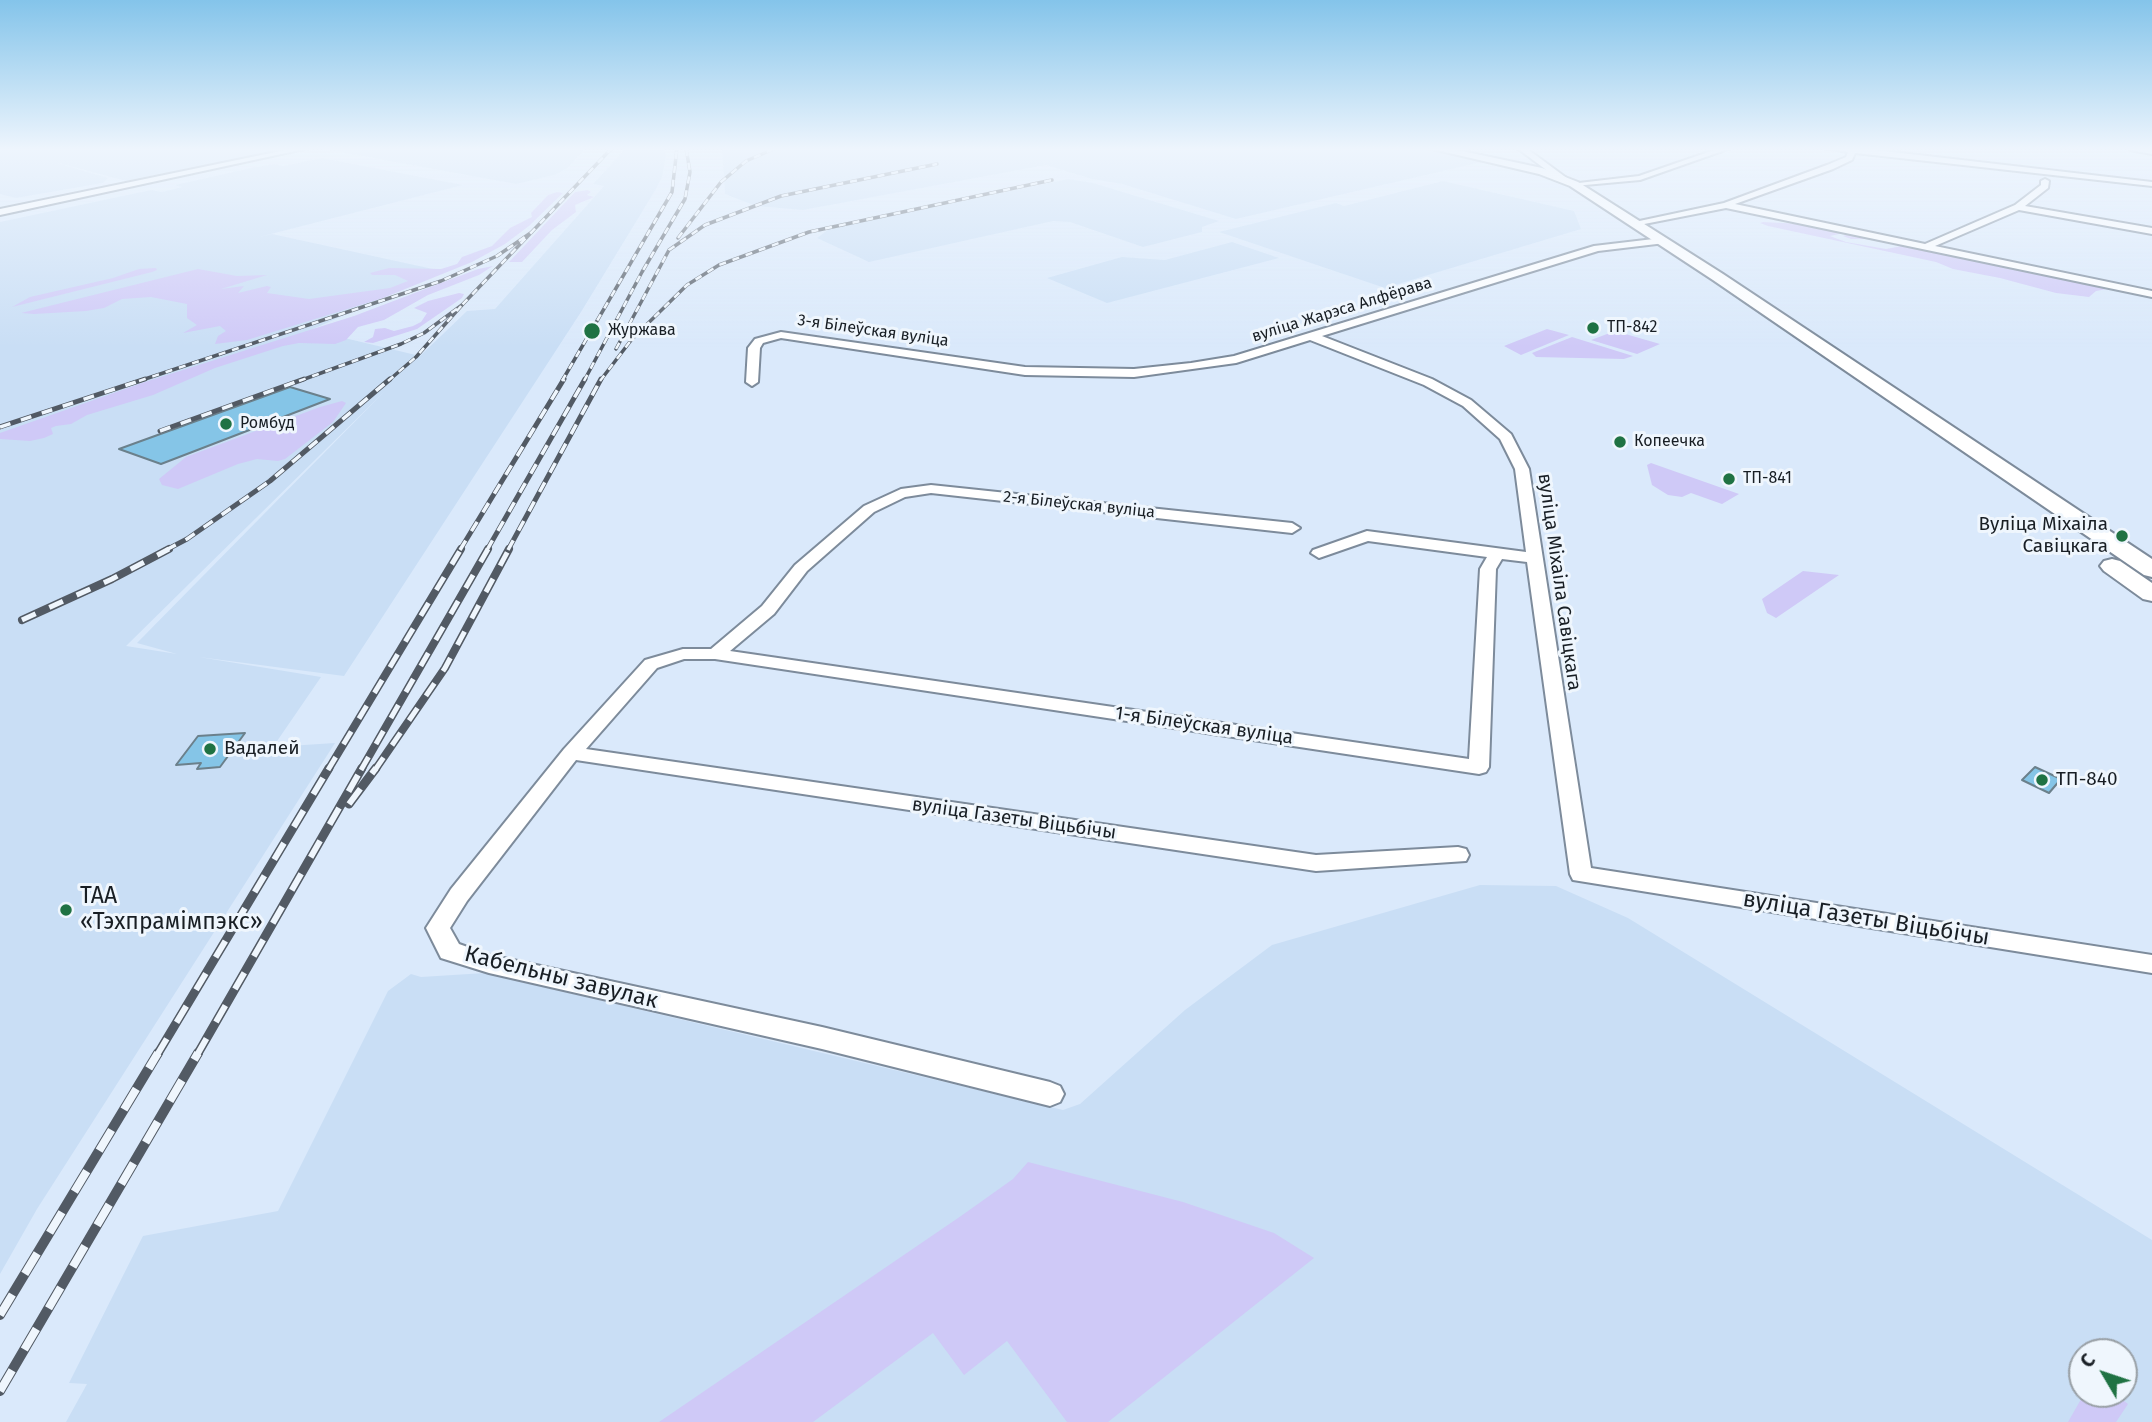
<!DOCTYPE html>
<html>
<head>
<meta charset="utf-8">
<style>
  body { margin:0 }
  #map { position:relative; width:2152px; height:1422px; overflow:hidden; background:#dae9fb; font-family:"Fira Sans",sans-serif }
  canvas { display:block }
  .north { position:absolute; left:2068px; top:1338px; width:70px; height:70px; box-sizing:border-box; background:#eff6fd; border:2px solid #99a0a6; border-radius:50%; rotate:309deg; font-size:19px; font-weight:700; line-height:28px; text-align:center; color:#181e24 }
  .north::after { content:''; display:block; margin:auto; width:24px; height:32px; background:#1f7243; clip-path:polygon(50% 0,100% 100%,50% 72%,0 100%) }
</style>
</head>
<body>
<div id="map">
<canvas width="2152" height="1422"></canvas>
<div class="north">С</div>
</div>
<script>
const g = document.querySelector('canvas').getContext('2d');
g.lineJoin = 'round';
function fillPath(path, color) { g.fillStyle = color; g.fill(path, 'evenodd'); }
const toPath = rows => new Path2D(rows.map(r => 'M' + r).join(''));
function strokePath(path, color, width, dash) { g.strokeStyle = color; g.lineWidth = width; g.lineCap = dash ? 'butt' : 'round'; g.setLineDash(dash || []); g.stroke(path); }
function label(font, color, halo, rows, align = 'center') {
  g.font = font + ' "Fira Sans",sans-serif'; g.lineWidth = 6; g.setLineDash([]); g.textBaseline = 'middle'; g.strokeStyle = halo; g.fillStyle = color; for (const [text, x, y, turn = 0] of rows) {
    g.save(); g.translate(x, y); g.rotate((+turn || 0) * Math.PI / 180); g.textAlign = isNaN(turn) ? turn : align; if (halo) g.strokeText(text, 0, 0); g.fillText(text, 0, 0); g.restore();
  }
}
fillPath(toPath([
  [0,148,281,148,285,149,126,181,54,162,108,178,103,183,16,198,0,194],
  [331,148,586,148,566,169,554,175,516,184,324,149],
  [626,148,662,148,666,156,662,177,656,189,581,312,344,676,199,657,321,677,273,747,335,743,37,1209,0,1274,0,222,151,190,162,192,182,187,175,185,251,168,274,164,283,166,322,158,463,185,259,237,272,234,442,271,311,330,420,356,467,311,495,309,604,186,593,184],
  [385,391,137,643,177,654,126,646],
  [722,148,1424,148,1486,161,1236,219,1122,184,1092,179,1046,165,803,210,756,206,725,194],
  [1068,179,1093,183,1219,221,1202,227,1202,232,1143,247,1070,222,1053,221,869,262,817,238,829,229],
  [1443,181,1574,211,1581,229,1385,288,1219,232,1336,203,1344,206],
  [1232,242,1279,258,1107,303,1047,278,1122,257,1165,260],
  [1480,885,1556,886,1628,918,2152,1240,2152,1422,66,1422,87,1384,69,1383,143,1236,278,1211,388,991,411,974,421,977,485,973,1063,1110,1080,1104,1185,1010,1272,945],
  [2082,1352,2124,1352,2124,1394,2082,1394]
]), '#c9def5');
fillPath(toPath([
  [588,190,591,192,587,195,594,197,575,205,576,212,552,230,522,262,509,262,575,192],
  [557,192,563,193,529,226,505,244,472,262,383,298,247,340,215,344,218,336,226,331,220,326,183,333,197,325,187,318,187,304,151,297,122,299,104,308,86,311,34,314,21,313,198,269,237,276,267,275,221,289,244,286,238,293,267,286,271,287,267,293,309,299,390,288,408,281,395,275,372,275,370,273,389,268,441,269,457,264,462,257,492,246,510,228,532,217,531,213,548,195],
  [1763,222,1805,224,1858,235,1866,239,1851,239,1843,236,1846,235,1844,233,1830,236,1846,242,1886,249,1907,245,2152,298,2107,289,2096,291,2089,297,2056,293,2000,278,1953,269,1936,262,1768,226,1760,223],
  [493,266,479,275,428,295,384,320,358,327,346,340,335,344,299,343,283,346,215,368,153,395,87,415,71,424,56,426,51,428,53,434,44,438,30,441,0,439,0,433,145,382,354,316,478,269],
  [156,268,157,270,152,272,12,307,30,297,113,278,139,269],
  [459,293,464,294,462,298,417,329,373,343,364,342,373,337,375,329,385,328,394,331,413,326,421,322,427,313,414,308,428,301],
  [1547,329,1569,335,1521,355,1504,346],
  [1615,331,1660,344,1637,354,1591,340],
  [1572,337,1633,356,1624,359,1536,357,1532,353],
  [342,401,346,403,333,422,285,459,278,461,257,459,238,464,178,489,162,485,159,479,186,457,320,407],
  [1651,463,1739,494,1722,504,1691,493,1682,497,1668,495,1652,485,1647,465],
  [1803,571,1839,575,1776,618,1767,613,1762,599],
  [1028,1162,1183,1202,1274,1233,1314,1258,1108,1422,1067,1422,1007,1341,964,1375,933,1333,813,1422,659,1422,961,1216,1013,1179],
  [2084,1394,2115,1394,2128,1404,2116,1422,2068,1422]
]), '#cfc9f7');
const building = toPath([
  [290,387,330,399,161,464,119,449,290,387],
  [245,733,220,767,197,769,201,763,176,765,198,736,245,733],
  [2035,767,2061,779,2049,793,2022,780,2035,767]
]);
fillPath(building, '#85c5e7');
strokePath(building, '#6b808b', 2);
const minor = toPath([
  [295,148,309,148,0,215,0,209,295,148],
  [1517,148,1526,148,1568,179,1561,181,1517,148],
  [1720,148,1731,148,1640,180,1574,186,1570,184,1639,176,1720,148],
  [1824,148,1858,148,2152,182,2152,186,1855,153,1852,160,1833,169,1735,204,1925,244,2015,205,2041,185,2041,181,2045,179,2049,181,2048,188,2025,206,2152,228,2152,234,2019,210,1935,246,2152,291,2152,297,1726,208,1634,226,1630,223,1724,203,1827,165,1846,157,1848,152,1824,148],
  [2129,148,2152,150,2152,154,2130,150,2129,148],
  [1662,238,1665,239,1665,243,1598,251,1322,336,1432,379,1471,400,1511,434,1529,469,1591,868,2152,955,2152,973,1573,880,1570,874,1527,562,1502,559,1496,569,1489,767,1486,772,1479,774,715,659,684,659,657,668,586,749,1316,855,1458,847,1466,849,1469,855,1466,861,1316,871,576,760,467,901,450,928,459,944,490,955,822,1027,1050,1082,1060,1086,1064,1094,1060,1102,1050,1106,822,1049,489,973,441,958,426,928,451,889,564,749,645,660,683,649,711,649,762,606,795,565,864,506,901,489,931,485,1292,523,1300,528,1292,533,931,493,905,497,874,512,807,571,774,614,730,651,1469,759,1480,569,1487,557,1368,541,1319,558,1311,553,1313,550,1367,531,1526,552,1515,469,1500,439,1463,406,1424,385,1310,340,1236,363,1134,377,1025,375,781,338,763,343,760,348,758,382,752,386,746,382,748,348,755,339,781,332,1025,367,1134,369,1191,363,1234,356,1594,246,1662,238]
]);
const secondary = toPath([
  [1428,148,1448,148,1542,168,1578,182,1723,274,2152,559,2152,577,2144,575,1713,280,1570,186,1539,174,1428,148],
  [2112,559,2120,561,2152,583,2152,601,2143,599,2104,571,2100,566,2104,561,2112,559]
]);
strokePath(minor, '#7d8b9b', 4);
strokePath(secondary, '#7d8b9b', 4);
fillPath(minor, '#fff');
fillPath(secondary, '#fff');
const railFar4 = toPath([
  [678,238,721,182,746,161,776,148],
  [616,349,669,250,705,225,781,196,937,164],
  [139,381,441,281,497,256,532,232],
  [299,381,401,344,424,333,462,305,612,148],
  [388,381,416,357,462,305],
  [562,381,672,192,677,148],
  [584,381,642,272,685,199,690,172,686,148],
  [600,381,632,339,687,285,719,265,809,232,1052,180]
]);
const railFar3 = toPath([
  [0,427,145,379],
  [160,431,304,379],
  [166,550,187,539,270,481,390,379],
  [460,550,564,379],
  [487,550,585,379],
  [508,550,601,379]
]);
const railFar2 = toPath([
  [22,620,112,579,169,549],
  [328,770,461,549],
  [361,770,488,549],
  [375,770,445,668,509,549]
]);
const railFar1 = toPath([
  [349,804,376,768],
  [157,1055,329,768],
  [197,1055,362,768]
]);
const rail = toPath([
  [0,1315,158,1053],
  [0,1391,198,1053]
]);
strokePath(railFar4, '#525a64', 3.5);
strokePath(railFar3, '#525a64', 5);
strokePath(railFar2, '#525a64', 8);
strokePath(railFar1, '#525a64', 9);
strokePath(rail, '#525a64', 10);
strokePath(railFar4, '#eff6fd', 2.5, [7]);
strokePath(railFar3, '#eff6fd', 3.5, [11]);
strokePath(railFar2, '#eff6fd', 5, [15]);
strokePath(railFar1, '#eff6fd', 6, [19]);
strokePath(rail, '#eff6fd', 8, [24]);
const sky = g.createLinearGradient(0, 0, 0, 347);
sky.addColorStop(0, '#84c4ea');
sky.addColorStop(0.43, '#eef5fd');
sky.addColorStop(1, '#eef5fd00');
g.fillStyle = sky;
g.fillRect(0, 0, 2152, 347);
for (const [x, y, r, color] of [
  [1593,328,7,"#1f7243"],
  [592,331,9,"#1f7243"],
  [226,424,7,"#1f7243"],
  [1620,442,7,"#1f7243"],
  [1729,479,7,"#1f7243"],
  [2122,536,7,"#1f7243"],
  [210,749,7,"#1f7243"],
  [2042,780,7,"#1f7243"],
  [66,910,7,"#1f7243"]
]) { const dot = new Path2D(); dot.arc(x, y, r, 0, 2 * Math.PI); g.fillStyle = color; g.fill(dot); strokePath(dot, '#eff6fd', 2.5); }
label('16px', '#181e24', '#eff6fd', [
  ["вуліца Жарэса Алфёрава",1342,310,-17],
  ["3-я Білеўская вуліца",873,331,8],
  ["2-я Білеўская вуліца",1079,505,6]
]);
label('16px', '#181e24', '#eff6fd', [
  ["ТП-842",1607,328],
  ["Журжава",608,331],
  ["Ромбуд",240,424],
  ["Копеечка",1634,442],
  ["ТП-841",1743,479]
], 'left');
label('19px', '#181e24', '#eff6fd', [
  ["Вуліца Міхаіла",2108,525,"right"],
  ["Савіцкага",2108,547,"right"],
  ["Вадалей",224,749],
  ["ТП-840",2056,780]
], 'left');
label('19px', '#181e24', '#eff6fd', [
  ["вуліца Міхаіла Савіцкага",1559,582,82],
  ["1-я Білеўская вуліца",1204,726,8],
  ["вуліца Газеты Віцьбічы",1014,819,8]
]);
label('23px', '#181e24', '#eff6fd', [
  ["ТАА",80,897],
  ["«Тэхпрамімпэкс»",80,923]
], 'left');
label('23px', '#181e24', '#eff6fd', [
  ["вуліца Газеты Віцьбічы",1866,919,9],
  ["Кабельны завулак",561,978,14]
]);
</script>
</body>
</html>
